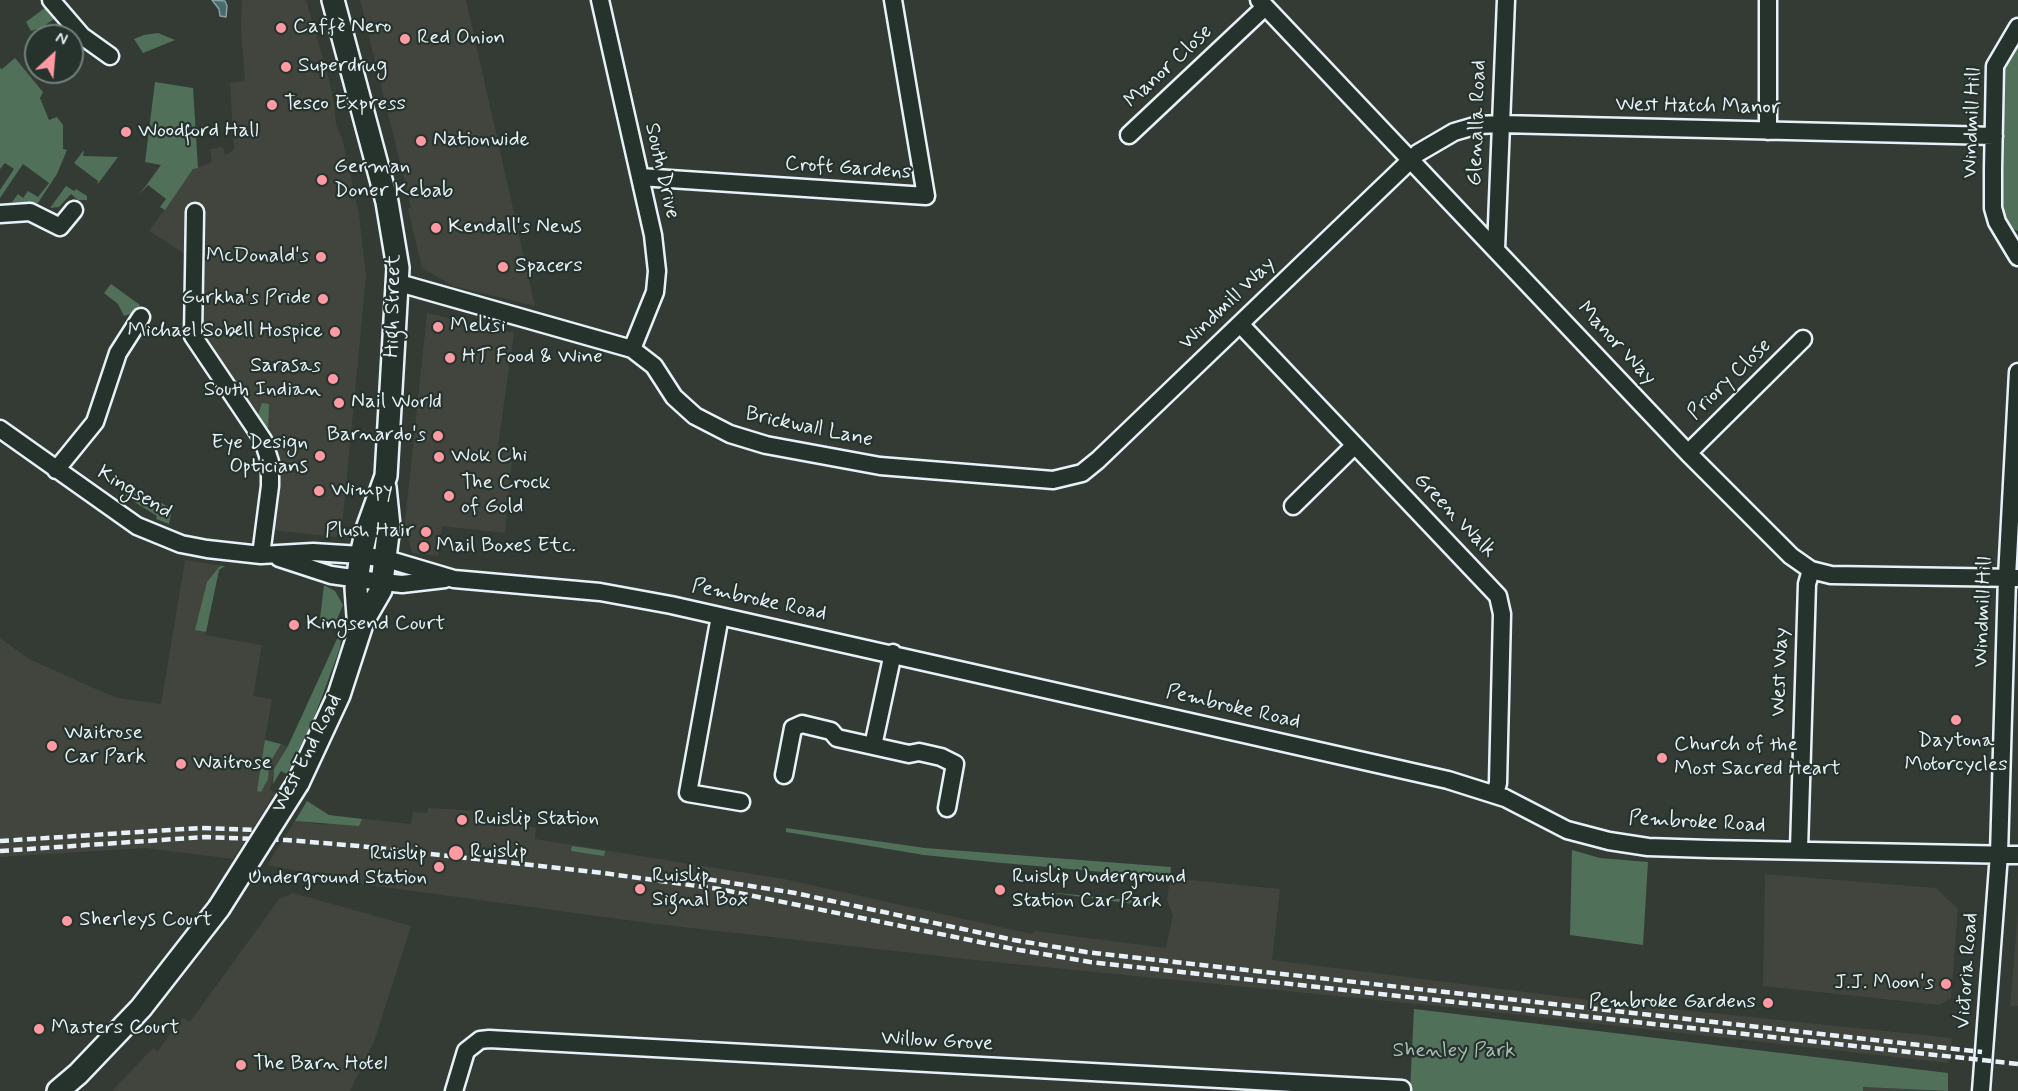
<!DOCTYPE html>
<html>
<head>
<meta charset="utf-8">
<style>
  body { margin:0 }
  #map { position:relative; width:2018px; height:1091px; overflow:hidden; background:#333b34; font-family:Mynerve,sans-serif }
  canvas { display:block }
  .north { position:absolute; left:24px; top:24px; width:60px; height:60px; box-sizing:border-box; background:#26332d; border:2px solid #747f7e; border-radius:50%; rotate:26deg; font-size:16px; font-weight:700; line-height:24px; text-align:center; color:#e8f1f8 }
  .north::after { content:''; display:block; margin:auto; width:21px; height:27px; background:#ff9aa2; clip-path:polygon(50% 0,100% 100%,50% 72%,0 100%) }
</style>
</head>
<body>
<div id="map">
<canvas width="2018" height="1091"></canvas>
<div class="north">N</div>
</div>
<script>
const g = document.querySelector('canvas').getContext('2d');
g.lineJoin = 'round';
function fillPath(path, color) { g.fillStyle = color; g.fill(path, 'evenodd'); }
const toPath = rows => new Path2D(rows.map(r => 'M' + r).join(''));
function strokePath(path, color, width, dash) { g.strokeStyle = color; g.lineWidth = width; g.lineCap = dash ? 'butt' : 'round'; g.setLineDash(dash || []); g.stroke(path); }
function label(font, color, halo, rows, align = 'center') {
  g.font = font + ' Mynerve,sans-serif'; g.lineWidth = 4.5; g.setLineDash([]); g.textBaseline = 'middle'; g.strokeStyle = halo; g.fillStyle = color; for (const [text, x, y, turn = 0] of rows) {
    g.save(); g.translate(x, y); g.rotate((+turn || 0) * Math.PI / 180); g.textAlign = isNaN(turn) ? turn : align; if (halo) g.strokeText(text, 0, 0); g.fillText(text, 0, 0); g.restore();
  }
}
fillPath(toPath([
  [242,0,306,0,329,79,334,103,336,125,342,138,359,214,366,277,346,487,341,534,336,537,271,530,277,456,273,445,200,335,201,256,185,254,149,231,193,169,212,162,210,149,223,147,225,155,234,150,230,83,245,81,241,28],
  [360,0,466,0,535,306,453,286,422,268,408,209,411,207],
  [427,313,514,333,498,446,513,450,505,533,442,526,438,556,412,553,405,522],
  [185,560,225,566,219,570,205,635,262,645,253,696,272,699,265,740,288,746,274,770,270,790,275,793,233,859,145,848,0,857,0,638,29,659,105,693,118,698,161,704],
  [428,808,481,811,482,814,513,817,513,823,536,828,535,839,784,879,1032,934,1034,931,1166,948,1173,915,1167,900,1170,878,1280,889,1272,960,1597,1001,1952,1038,1948,1063,1458,1008,984,961,656,924,369,885,267,865,295,821,327,825,329,815,411,824,413,812,427,813],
  [1765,874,1936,888,1958,909,1951,998,1939,1005,1763,986],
  [293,893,411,926,375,1039,350,1091,112,1091,153,1048,158,1051,182,1018,190,1022,279,899],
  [2018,914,2018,1006,2010,1006],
  [1863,1087,1943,1091,1863,1091]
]), '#42453d');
fillPath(toPath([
  [46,7,54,19,41,28,31,31,26,22],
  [158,33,175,40,143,53,134,39,144,35],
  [2018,46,2018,231,2010,228,1999,211,2002,74,2007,59],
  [15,58,43,92,40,98,49,120,57,117,63,125,63,149,67,150,57,174,38,203,12,202,18,194,23,198,28,191,38,197,49,183,23,164,0,198,0,190,14,169,5,163,0,169,0,68,2,69],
  [155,82,193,88,198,168,193,169,165,210,160,207,166,199,148,185,139,195,161,165,145,162],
  [84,150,83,156,118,157,97,185,98,181,74,163],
  [66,186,74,191,76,189,87,196,87,200,78,200,71,194,59,207,50,208],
  [111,284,140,305,133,313,124,316,118,304,104,293],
  [262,403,269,404,268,430,258,415],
  [130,485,172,509,169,524,156,519,157,516,125,496],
  [220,566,225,566,219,570,206,632,195,630,207,582],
  [324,585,335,591,343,605,333,629,320,619],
  [342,628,340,648,314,718,287,774,281,771,273,784,274,769,288,746],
  [265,740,281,744,269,764,268,779,261,792,257,791],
  [307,801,329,815,362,819,359,826,295,821],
  [786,828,925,848,1171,867,1170,878,992,862,924,855,786,832],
  [572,846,605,851,604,856,571,851],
  [1572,850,1600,858,1648,862,1643,945,1570,935],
  [1046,892,1150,902,1151,903,1149,906],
  [1414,1009,1948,1073,1948,1091,1863,1087,1863,1091,1410,1091]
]), '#517059');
const water = toPath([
  [212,0,225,1,227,6,226,17,220,16,219,9,212,0]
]);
fillPath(water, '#486c6d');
strokePath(water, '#88a1a5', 1.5);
const minor = toPath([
  [51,0,82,36,110,56],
  [600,0,653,235,657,271,655,292,632,349],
  [1259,0,1688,453,1791,556,1811,570,1831,575,2018,578],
  [1768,0,1768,131],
  [2018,27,1995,66,1993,169,1993,208,1997,222,2018,257],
  [1129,135,1265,7],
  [640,177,926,196,893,0],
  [195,212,193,336,263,440,270,462,270,486,261,555],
  [0,214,30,212,60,227,74,210],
  [1496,249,1506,0],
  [399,283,632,349,654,366,674,397,695,416,730,434,766,445,880,466,1053,480,1082,473,1098,460,1418,153,1454,132,1478,125,1501,124,1994,136],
  [1240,324,1498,596,1502,614,1498,783,1495,794],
  [0,429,137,526,181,544,207,549,261,555,313,552,361,555,390,560,454,579,600,592,671,605,1448,780,1505,798,1567,830,1609,841,1648,847,1709,849,2018,855],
  [1688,453,1803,339],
  [56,470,95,422,118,353,141,317],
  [1293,506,1355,445],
  [279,558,331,575,374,581,402,584,445,579],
  [720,616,688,793,741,802],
  [873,746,909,754,919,752,941,757,955,764,947,808],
  [784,775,793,728,802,724,831,731,837,738,873,746,893,653],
  [1799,849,1807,584,1811,570],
  [454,1091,466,1051,480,1040,489,1039,1402,1089],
  [1981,1091,1999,854,2007,577,2018,372]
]);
const major = toPath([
  [333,0,387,202,398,268,386,476,367,529,361,555,356,588,359,630],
  [298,783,339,695,363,621,381,590,389,526,385,487],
  [58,1091,78,1074,141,1008,219,908]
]);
strokePath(minor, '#e8f1f8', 21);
strokePath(major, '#e8f1f8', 26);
strokePath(minor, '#26332d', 16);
strokePath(major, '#26332d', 21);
strokePath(toPath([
  [0,841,200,828,261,830],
  [0,851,205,837,286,840,359,846,603,873,719,889,1019,950,1090,962,2018,1064],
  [681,875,795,893,1014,940,1086,952,1982,1052]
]), '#e8f1f8', 4.5, [9, 4.5]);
const majorBridge = toPath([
  [219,908,298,783]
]);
strokePath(majorBridge, '#e8f1f8', 26, []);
strokePath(majorBridge, '#26332d', 21);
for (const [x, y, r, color] of [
  [281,28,6,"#ff9aa2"],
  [405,39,6,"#ff9aa2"],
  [286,67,6,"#ff9aa2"],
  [272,105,6,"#ff9aa2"],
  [126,132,6,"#ff9aa2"],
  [421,141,6,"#ff9aa2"],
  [322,180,6,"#ff9aa2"],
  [436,228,6,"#ff9aa2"],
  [321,257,6,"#ff9aa2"],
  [503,267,6,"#ff9aa2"],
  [323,299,6,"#ff9aa2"],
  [438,327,6,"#ff9aa2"],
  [335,332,6,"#ff9aa2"],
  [450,358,6,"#ff9aa2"],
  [333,379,6,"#ff9aa2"],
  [339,403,6,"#ff9aa2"],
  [438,436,6,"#ff9aa2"],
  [320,456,6,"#ff9aa2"],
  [439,457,6,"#ff9aa2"],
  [319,491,6,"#ff9aa2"],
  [449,496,6,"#ff9aa2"],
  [426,532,6,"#ff9aa2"],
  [424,547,6,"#ff9aa2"],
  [294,625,6,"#ff9aa2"],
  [1956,720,6,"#ff9aa2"],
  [52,746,6,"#ff9aa2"],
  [1662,758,6,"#ff9aa2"],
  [181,764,6,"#ff9aa2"],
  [462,820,6,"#ff9aa2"],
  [456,853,8,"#ff9aa2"],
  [439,867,6,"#ff9aa2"],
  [640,889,6,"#ff9aa2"],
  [1000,890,6,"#ff9aa2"],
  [67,921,6,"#ff9aa2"],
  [1946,984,6,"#ff9aa2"],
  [1768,1003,6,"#ff9aa2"],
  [39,1029,6,"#ff9aa2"],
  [241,1065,6,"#ff9aa2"]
]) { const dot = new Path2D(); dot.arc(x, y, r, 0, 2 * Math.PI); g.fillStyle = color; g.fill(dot); strokePath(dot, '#26332d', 2); }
label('21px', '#e8f1f8', '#26332d', [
  ["Caffè Nero",293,28],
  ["Red Onion",417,39],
  ["Superdrug",298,67],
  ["Tesco Express",284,105],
  ["Woodford Hall",138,132],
  ["Nationwide",433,141],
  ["German",334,168],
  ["Doner Kebab",334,192],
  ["Kendall's News",448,228],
  ["McDonald's",309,257,"right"],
  ["Spacers",515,267],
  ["Gurkha's Pride",311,299,"right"],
  ["Melisi",450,327],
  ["Michael Sobell Hospice",323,332,"right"],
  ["HT Food & Wine",462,358],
  ["Sarasas",321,367,"right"],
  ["South Indian",321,391,"right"],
  ["Nail World",351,403],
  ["Barnardo's",426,436,"right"],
  ["Eye Design",308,444,"right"],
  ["Opticians",308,468,"right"],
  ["Wok Chi",451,457],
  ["The Crock",461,484],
  ["of Gold",461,508],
  ["Wimpy",331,491],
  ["Plush Hair",414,532,"right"],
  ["Mail Boxes Etc.",436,547],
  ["Kingsend Court",306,625],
  ["Waitrose",64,734],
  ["Car Park",64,758],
  ["Daytona",1956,742,"center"],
  ["Motorcycles",1956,766,"center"],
  ["Church of the",1674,746],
  ["Most Sacred Heart",1674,770],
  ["Waitrose",193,764],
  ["Ruislip Station",474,820],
  ["Ruislip",470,853],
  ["Ruislip",427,855,"right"],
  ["Underground Station",427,879,"right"],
  ["Ruislip",652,877],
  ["Signal Box",652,901],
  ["Ruislip Underground",1012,878],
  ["Station Car Park",1012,902],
  ["Sherleys Court",79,921],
  ["J.J. Moon's",1934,984,"right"],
  ["Pembroke Gardens",1756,1003,"right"],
  ["Masters Court",51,1029],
  ["The Barn Hotel",253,1065]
], 'left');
label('21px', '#e8f1f8', '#26332d', [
  ["Manor Close",1169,67,-43],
  ["West Hatch Manor",1698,107,1],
  ["Glenalla Road",1478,123,-88],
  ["Windmill Hill",1973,123,-88],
  ["Croft Gardens",848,169,4],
  ["South Drive",661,171,77],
  ["Windmill Way",1228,304,-44],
  ["High Street",394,306,-89],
  ["Manor Way",1616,344,47],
  ["Priory Close",1730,380,-44],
  ["Brickwall Lane",809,428,12],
  ["Kingsend",134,493,31],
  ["Green Walk",1454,516,46],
  ["Pembroke Road",759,601,12],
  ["Windmill Hill",1984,612,-88],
  ["West Way",1781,672,-88],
  ["Pembroke Road",1233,708,13],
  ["West End Road",308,754,-63],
  ["Pembroke Road",1697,823,3],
  ["Victoria Road",1968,971,-86],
  ["Willow Grove",937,1042,3]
]);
label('21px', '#acbdb8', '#26332d', [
  ["Shenley Park",1454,1052]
]);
</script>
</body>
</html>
